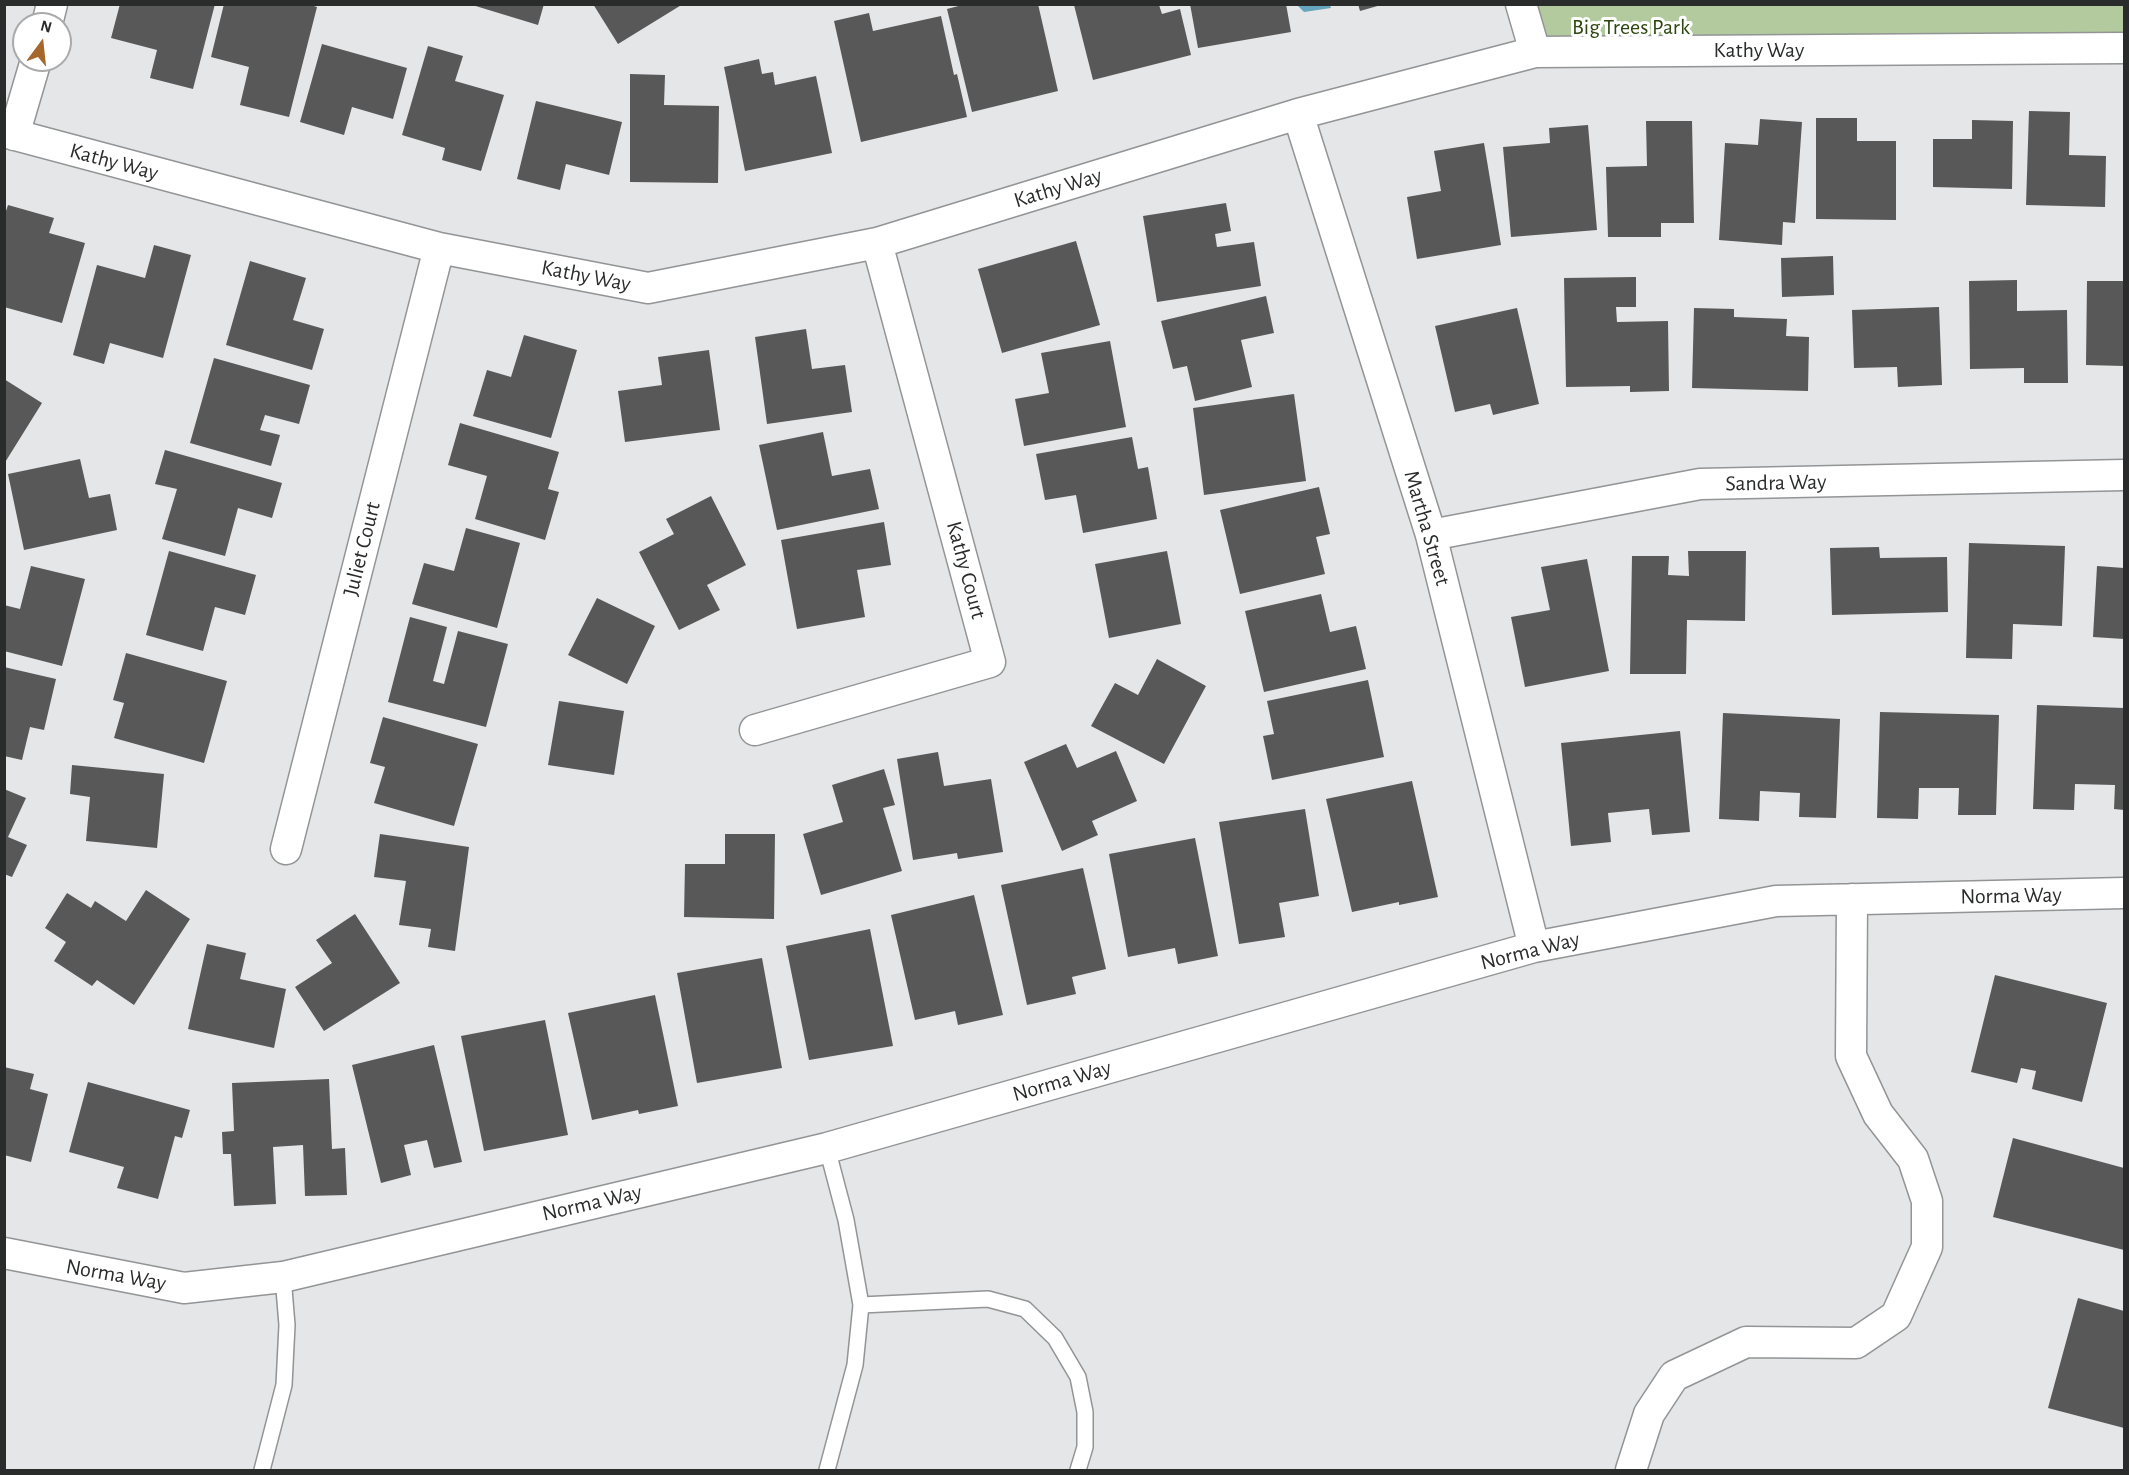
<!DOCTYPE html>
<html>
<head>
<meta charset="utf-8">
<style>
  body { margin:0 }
  #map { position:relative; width:2129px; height:1475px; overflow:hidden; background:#e4e6e7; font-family:"Alegreya Sans",sans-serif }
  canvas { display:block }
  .frame { position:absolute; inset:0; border:6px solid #2a2b2b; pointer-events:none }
  .north { position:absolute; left:12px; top:12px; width:60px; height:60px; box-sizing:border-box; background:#fff; border:2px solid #aaa; border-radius:50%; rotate:15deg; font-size:16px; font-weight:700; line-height:24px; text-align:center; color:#2a2b2b }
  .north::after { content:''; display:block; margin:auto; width:21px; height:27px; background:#a6672d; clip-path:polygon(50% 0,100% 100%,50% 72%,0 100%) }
</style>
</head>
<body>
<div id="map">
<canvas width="2129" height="1475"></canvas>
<div class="frame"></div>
<div class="north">N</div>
</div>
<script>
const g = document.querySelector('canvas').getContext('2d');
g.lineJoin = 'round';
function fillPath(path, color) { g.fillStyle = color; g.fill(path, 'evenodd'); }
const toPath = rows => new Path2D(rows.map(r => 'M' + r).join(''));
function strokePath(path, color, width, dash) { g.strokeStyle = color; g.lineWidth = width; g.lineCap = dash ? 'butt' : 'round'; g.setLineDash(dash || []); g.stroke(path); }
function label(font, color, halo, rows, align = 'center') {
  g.font = font + ' "Alegreya Sans",sans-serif'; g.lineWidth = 6; g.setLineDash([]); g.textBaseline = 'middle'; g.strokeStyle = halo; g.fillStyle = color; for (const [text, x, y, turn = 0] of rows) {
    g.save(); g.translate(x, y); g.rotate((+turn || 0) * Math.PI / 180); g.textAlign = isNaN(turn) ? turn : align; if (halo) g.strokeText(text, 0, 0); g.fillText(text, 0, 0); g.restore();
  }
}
fillPath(toPath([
  [1521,5,2124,5,2124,48,1535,52]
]), '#b2ca9d');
fillPath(toPath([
  [1297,5,1330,5,1331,8,1304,12]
]), '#65a5be');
fillPath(toPath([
  [120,4,215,4,193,89,150,78,157,50,111,38],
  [224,4,308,4,317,7,289,117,240,105,249,67,211,57],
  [469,4,544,4,538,25],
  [593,4,683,4,618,44],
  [966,4,1038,4,1058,91,972,112,947,9],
  [1190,4,1286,4,1291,32,1198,48],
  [1358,4,1381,4,1381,5,1360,11],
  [1074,5,1159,5,1162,14,1180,9,1191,55,1093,80],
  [869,13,873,31,941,16,954,75,957,74,967,117,861,142,834,21],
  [322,44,407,68,393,119,352,107,344,135,300,122],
  [428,46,463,56,455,81,504,95,481,171,442,160,445,148,402,135],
  [759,59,762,74,773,72,775,85,816,76,832,153,745,171,724,67],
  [630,74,665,75,664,105,719,106,718,183,630,182],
  [536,101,622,122,609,175,566,164,560,190,517,179],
  [2029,111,2070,112,2069,155,2106,156,2105,207,2026,205],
  [1816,118,1857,118,1857,141,1896,141,1896,220,1816,219],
  [1760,119,1802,122,1795,223,1783,222,1782,245,1719,240,1725,143,1758,145],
  [1972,120,2013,121,2012,189,1933,187,1933,139,1972,139],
  [1646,121,1692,121,1694,223,1661,223,1661,237,1608,237,1606,167,1647,166],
  [1588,125,1597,230,1511,237,1503,147,1550,143,1549,128],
  [1484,143,1501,245,1417,259,1407,197,1441,191,1434,151],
  [1226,203,1231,231,1215,234,1217,247,1254,242,1261,286,1157,302,1143,216],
  [8,205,54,218,49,233,85,243,62,323,4,307,4,217],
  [1076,241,1100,325,1002,353,978,269],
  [154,245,191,255,163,358,110,343,104,364,73,355,97,265,145,278],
  [1833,256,1834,295,1782,297,1781,258],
  [250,261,306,278,293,320,324,329,312,370,226,345],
  [1636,277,1636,307,1616,307,1617,322,1668,321,1669,391,1630,392,1630,386,1566,387,1564,278],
  [2017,280,2017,311,2067,310,2068,383,2024,383,2024,368,1970,369,1969,281],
  [2087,281,2124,281,2124,366,2086,365],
  [1266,296,1274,333,1241,340,1252,387,1195,401,1187,366,1173,369,1161,321],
  [1939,307,1942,385,1898,387,1897,367,1854,368,1852,310],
  [1517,308,1539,404,1493,415,1490,404,1455,412,1435,326],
  [1694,308,1734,309,1734,317,1787,319,1786,336,1809,337,1808,391,1692,388],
  [806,329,812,369,845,365,852,412,767,424,755,337],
  [524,335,577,350,551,438,473,416,487,370,511,377],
  [1110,341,1126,427,1024,446,1015,399,1049,393,1041,353],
  [709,350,720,430,625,442,618,391,662,385,658,357],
  [214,358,310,385,299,424,265,415,260,430,280,435,271,466,190,443],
  [4,379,42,403,4,464],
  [1294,394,1306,481,1204,495,1193,408],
  [460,423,559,452,548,489,559,492,545,540,475,519,487,476,448,465],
  [823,432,832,476,870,469,879,509,777,530,759,445],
  [1132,437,1138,469,1148,467,1157,519,1083,533,1076,495,1045,500,1036,454],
  [165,450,282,483,272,518,238,508,225,556,162,539,177,489,155,484],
  [80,459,89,498,110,494,117,530,24,550,8,474],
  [1319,487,1330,534,1316,537,1325,574,1240,594,1220,510],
  [711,496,746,565,707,585,720,610,679,630,639,552,674,534,666,519],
  [884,522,891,565,857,570,865,617,797,629,781,540],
  [466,528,520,543,497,628,412,604,424,563,454,571],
  [1969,543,2065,546,2062,626,2013,624,2012,659,1966,658],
  [1879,547,1880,558,1947,557,1948,612,1832,615,1830,548],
  [169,551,256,575,245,615,215,607,203,651,146,635],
  [1167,551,1181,624,1109,638,1095,564],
  [1688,551,1746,551,1745,621,1687,620,1686,674,1630,674,1632,556,1669,556,1668,575,1689,576],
  [1587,559,1609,671,1525,687,1511,617,1550,610,1541,567],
  [31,566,85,579,62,666,4,651,4,605,20,609],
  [2097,566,2124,568,2124,639,2093,637],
  [1321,594,1330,632,1356,626,1366,669,1264,692,1245,611],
  [597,598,655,626,627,684,568,655],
  [410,617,447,627,433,681,444,684,458,631,508,644,486,727,388,702],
  [126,653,227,681,204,763,114,738,124,703,113,700],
  [1157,659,1206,686,1164,764,1091,726,1115,683,1138,695],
  [4,667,56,679,44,730,30,727,22,760,4,756],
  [1368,680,1384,757,1272,780,1263,736,1274,734,1267,701],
  [559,701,624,711,614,775,548,765],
  [2037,705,2124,708,2124,810,2114,809,2115,785,2075,784,2074,810,2033,809],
  [1880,712,1999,715,1996,815,1958,815,1959,788,1919,788,1918,819,1877,818],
  [1723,713,1840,719,1836,818,1799,817,1800,793,1760,791,1759,821,1719,819],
  [383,717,478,744,454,826,374,803,385,767,370,763],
  [1680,731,1690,832,1652,835,1649,809,1608,813,1611,842,1571,846,1561,743],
  [1066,744,1077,768,1116,751,1137,801,1092,821,1098,835,1062,851,1024,762],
  [938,752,944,786,991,779,1003,852,958,859,957,853,913,860,897,759],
  [72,765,164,774,157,848,86,841,90,797,70,794],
  [884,769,895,805,883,808,902,871,821,895,803,834,843,822,832,785],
  [1412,781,1438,897,1399,905,1399,902,1352,912,1326,799],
  [4,789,26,798,8,837,27,845,12,877,4,874],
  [1305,809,1319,896,1279,903,1285,937,1239,944,1219,822],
  [380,834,469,847,455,951,428,947,431,929,399,925,406,881,374,877],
  [725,834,775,834,774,919,684,917,685,864,725,864],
  [1195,838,1218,956,1178,964,1175,948,1128,957,1109,854],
  [1083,868,1106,969,1072,977,1076,994,1027,1005,1001,885],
  [146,890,190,919,134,1005,97,980,92,986,54,961,66,942,45,928,67,893,91,908,95,901,126,921],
  [974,895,1003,1015,958,1025,955,1011,915,1020,891,915],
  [355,914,400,983,324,1031,295,987,332,963,316,940],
  [870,929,893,1046,809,1060,786,946],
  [207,944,246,953,240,979,286,989,274,1048,188,1029],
  [762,958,782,1068,697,1083,677,973],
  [1995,975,2107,1003,2082,1102,2032,1089,2036,1071,2021,1068,2017,1083,1971,1072],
  [655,995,678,1106,639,1114,638,1110,592,1120,568,1013],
  [545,1020,568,1135,484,1151,461,1036],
  [434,1045,462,1162,434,1168,427,1140,404,1145,411,1175,381,1183,352,1065],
  [4,1067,34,1074,30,1089,48,1094,31,1162,4,1155],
  [329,1079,332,1149,345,1148,347,1195,305,1196,303,1145,273,1147,276,1204,234,1206,231,1154,223,1154,222,1132,234,1131,232,1083],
  [88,1082,190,1110,182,1138,175,1136,158,1199,117,1188,124,1167,69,1152],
  [2013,1138,2124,1168,2124,1250,1993,1217],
  [2078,1298,2124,1311,2124,1428,2048,1408]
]), '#595859');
const service = toPath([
  [827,1148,846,1220,861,1305],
  [262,1470,284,1385,287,1325,283,1277],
  [827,1470,855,1365,861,1305,988,1299,1025,1309,1055,1338,1078,1377,1085,1412,1085,1447,1078,1470]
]);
const minor = toPath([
  [1521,4,1535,52],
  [47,24,52,4],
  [1298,114,1431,535,1534,947],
  [4,132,439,248,648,288,877,243,1298,114,1535,52,2124,48],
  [14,135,36,60],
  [1431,535,1700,484,2124,475],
  [755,730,990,662,877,243],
  [286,849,439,248],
  [4,1253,184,1288,283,1277,827,1148,1534,947,1776,901,2124,893],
  [1631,1470,1649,1414,1674,1376,1746,1342,1856,1343,1896,1316,1927,1247,1927,1201,1913,1159,1878,1114,1851,1056,1852,899]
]);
strokePath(service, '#929495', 18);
strokePath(minor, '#929495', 33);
strokePath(service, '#fff', 15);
strokePath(minor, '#fff', 30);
label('22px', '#2e4610', '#fff', [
  ["Big Trees Park",1631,27]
]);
label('22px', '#2a2b2b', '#fff', [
  ["Kathy Way",1759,50],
  ["Kathy Way",114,162,15],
  ["Kathy Way",1058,188,-17],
  ["Kathy Way",586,276,11],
  ["Sandra Way",1776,483,-1],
  ["Martha Street",1427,528,74],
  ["Juliet Court",362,549,-76],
  ["Kathy Court",966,570,75],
  ["Norma Way",2011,896,-1],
  ["Norma Way",1530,951,-14],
  ["Norma Way",1062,1081,-16],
  ["Norma Way",592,1203,-13],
  ["Norma Way",116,1275,10]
]);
</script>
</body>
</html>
